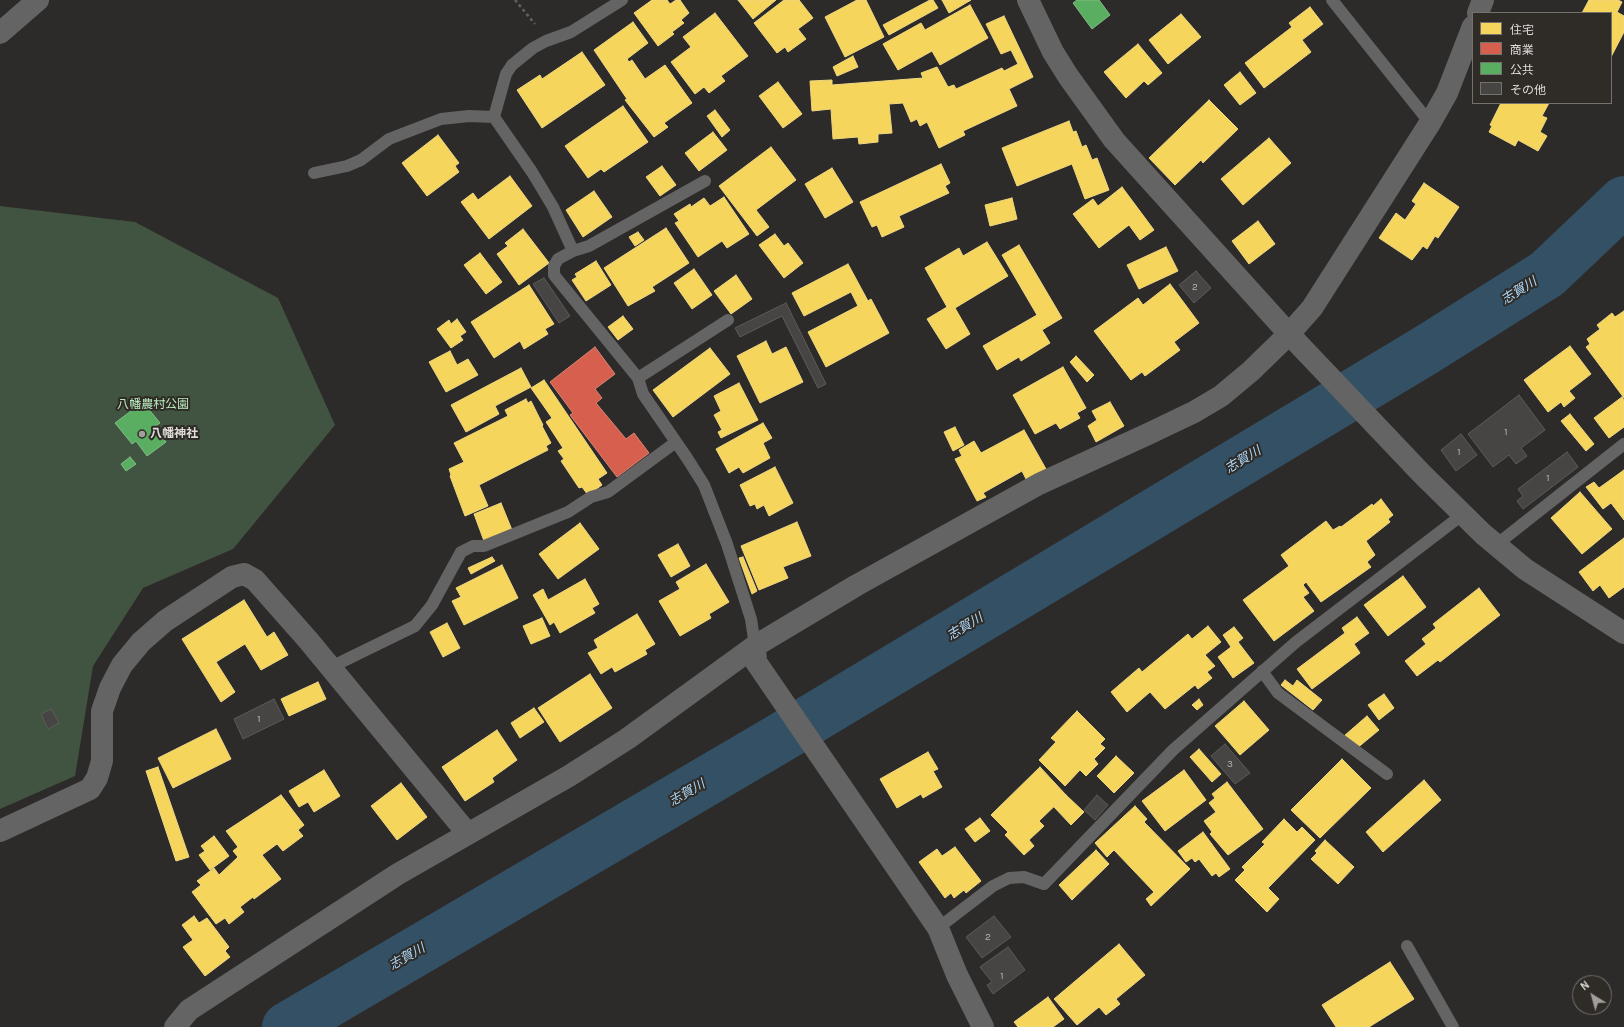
<!DOCTYPE html>
<html>
<head>
<meta charset="utf-8">
<style>
  body { margin:0 }
  #map { position:relative; width:1624px; height:1027px; overflow:hidden; background:#2d2b29; font-family:Karla,"Noto Sans JP",sans-serif }
  canvas { display:block }
  .legend { position:absolute; left:1472px; top:12px; width:140px; height:92px; box-sizing:border-box; background:#2f2b27; border:1px solid #75726e; margin:0; padding:5px 7px; list-style:none; font-size:12px; color:#dfdcd9 }
  .legend li { display:flex; align-items:center; gap:8px; height:20px }
  .legend b { width:20px; border:1px solid #75726e }
  .north { position:absolute; left:1572px; top:975px; width:40px; height:40px; box-sizing:border-box; background:#2f2b27; border:1px solid #75726e; border-radius:50%; rotate:323deg; font-size:11px; font-weight:700; line-height:16px; text-align:center; color:#dfdcd9 }
  .north::after { content:''; display:block; margin:auto; width:14px; height:18px; background:#a19e9b; clip-path:polygon(50% 0,100% 100%,50% 72%,0 100%) }
</style>
</head>
<body>
<div id="map">
<canvas width="1624" height="1027"></canvas>
<ul class="legend">
<li><b style="height:11px;background:#f6d55c"></b>住宅</li>
<li><b style="height:11px;background:#d6604d"></b>商業</li>
<li><b style="height:11px;background:#5aae61"></b>公共</li>
<li><b style="height:11px;background:#474543"></b>その他</li>
</ul>
<div class="north">N</div>
</div>
<script>
const g = document.querySelector('canvas').getContext('2d');
g.lineJoin = 'round';
function fillPath(path, color) { g.fillStyle = color; g.fill(path, 'evenodd'); }
const toPath = rows => new Path2D(rows.map(r => 'M' + r).join(''));
function strokePath(path, color, width, dash) { g.strokeStyle = color; g.lineWidth = width; g.lineCap = dash ? 'butt' : 'round'; g.setLineDash(dash || []); g.stroke(path); }
function label(font, color, halo, rows, align = 'center') {
  g.font = font + ' Karla,"Noto Sans JP",sans-serif'; g.lineWidth = 4; g.setLineDash([]); g.textBaseline = 'middle'; g.strokeStyle = halo; g.fillStyle = color; for (const [text, x, y, turn = 0] of rows) {
    g.save(); g.translate(x, y); g.rotate((+turn || 0) * Math.PI / 180); g.textAlign = isNaN(turn) ? turn : align; if (halo) g.strokeText(text, 0, 0); g.fillText(text, 0, 0); g.restore();
  }
}
fillPath(toPath([
  [0,206,135,222,278,298,335,425,233,549,143,588,93,666,75,776,0,809]
]), '#415441');
const homes = toPath([
  [652,0,667,0,670,4,676,0,680,0,689,13,681,20,684,23,672,32,674,34,658,46,634,13,652,0],
  [738,0,776,0,753,19,738,0],
  [784,0,799,0,813,18,798,29,806,39,788,52,785,47,777,53,754,23,784,0],
  [857,0,866,0,884,37,845,57,825,17,857,0],
  [930,0,933,0,938,8,889,35,883,25,930,0],
  [942,0,971,0,949,13,942,0],
  [1589,0,1618,0,1622,2,1617,12,1624,16,1624,32,1611,57,1611,13,1582,13,1589,0],
  [970,5,988,38,940,65,932,51,898,70,883,44,921,23,925,30,970,5],
  [1310,7,1323,24,1302,40,1311,52,1264,88,1245,63,1292,27,1289,23,1310,7],
  [715,13,748,56,721,76,725,81,709,93,704,87,695,94,671,62,691,47,683,37,715,13],
  [1181,14,1201,37,1168,64,1149,40,1181,14],
  [1004,16,1033,77,1009,89,1017,106,963,131,965,135,939,148,927,122,920,126,917,119,911,122,903,103,889,104,892,133,878,134,878,142,859,144,858,137,833,139,831,109,812,111,810,81,832,80,832,85,923,78,921,73,937,67,948,87,954,85,956,89,1002,68,1004,71,1018,64,1011,50,1001,54,986,24,1004,16],
  [633,22,648,43,627,59,629,62,632,60,645,79,665,65,692,103,664,123,668,127,654,137,625,100,627,99,594,50,633,22],
  [1138,44,1162,73,1148,85,1144,81,1126,98,1104,72,1138,44],
  [582,52,605,85,542,128,517,90,540,75,542,79,582,52],
  [853,56,858,67,837,76,833,67,853,56],
  [1240,72,1256,93,1240,105,1224,85,1240,72],
  [778,82,802,114,783,128,759,96,778,82],
  [1209,100,1238,129,1203,163,1201,160,1175,185,1149,158,1209,100],
  [1501,103,1549,103,1542,116,1547,118,1540,132,1547,136,1538,151,1518,140,1515,146,1489,132,1492,126,1490,125,1501,103],
  [623,106,648,142,604,172,601,169,588,178,565,146,623,106],
  [715,110,730,130,722,137,707,116,715,110],
  [1069,121,1073,132,1076,131,1082,147,1086,145,1092,160,1097,158,1109,190,1085,199,1072,164,1017,186,1002,148,1069,121],
  [713,132,727,150,699,171,685,153,713,132],
  [438,135,459,163,455,166,459,172,427,196,402,163,438,135],
  [1269,138,1291,163,1243,205,1221,179,1269,138],
  [771,147,796,180,756,210,769,227,757,236,719,186,771,147],
  [941,164,950,183,945,186,949,193,899,216,904,227,882,237,877,225,872,227,860,202,941,164],
  [662,166,676,185,660,196,646,177,662,166],
  [832,168,853,202,825,218,805,184,832,168],
  [510,176,532,206,489,239,461,202,473,193,478,200,510,176],
  [1424,183,1459,207,1438,238,1435,236,1427,249,1423,246,1412,260,1379,238,1396,213,1405,220,1416,204,1412,201,1424,183],
  [1122,187,1154,230,1140,240,1129,225,1099,248,1073,214,1093,199,1098,206,1122,187],
  [594,191,612,217,583,237,566,210,594,191],
  [724,197,749,234,727,248,722,241,698,257,675,223,679,221,674,214,690,204,691,207,704,198,710,206,724,197],
  [1012,198,1017,219,990,226,985,205,1012,198],
  [1258,221,1275,244,1249,264,1232,241,1258,221],
  [666,228,689,263,652,287,655,291,628,306,604,268,666,228],
  [523,229,549,263,519,285,497,254,508,246,505,243,523,229],
  [638,232,644,240,635,246,629,237,638,232],
  [775,234,784,246,788,243,803,263,784,278,759,245,775,234],
  [987,242,1008,276,955,308,970,334,946,349,927,319,947,307,925,268,959,248,963,256,987,242],
  [1019,245,1062,318,1042,330,1050,343,1021,361,1019,357,997,370,983,346,1037,315,1002,255,1019,245],
  [1166,247,1178,271,1139,289,1127,265,1166,247],
  [480,253,502,282,486,294,464,265,480,253],
  [596,261,611,285,586,301,572,280,577,277,575,274,596,261],
  [848,264,868,301,871,299,889,333,826,367,808,332,858,306,851,292,804,316,792,293,848,264],
  [694,269,712,295,692,309,674,283,694,269],
  [736,275,752,299,731,314,714,291,736,275],
  [1170,284,1199,323,1174,342,1180,350,1145,376,1142,372,1131,380,1094,331,1138,298,1143,305,1170,284],
  [529,285,554,324,545,329,548,334,524,349,520,341,494,358,471,322,529,285],
  [1624,311,1624,398,1586,347,1590,344,1587,339,1600,329,1597,325,1612,313,1615,317,1624,311],
  [623,316,633,329,618,340,608,327,623,316],
  [457,319,466,332,460,336,463,340,451,348,437,329,449,320,451,324,457,319],
  [766,341,772,354,786,347,803,382,760,403,737,356,766,341],
  [1570,346,1591,374,1569,391,1575,398,1564,407,1561,402,1548,412,1524,380,1570,346],
  [710,348,730,374,673,417,653,390,710,348],
  [450,351,457,365,468,359,478,375,446,392,429,362,450,351],
  [1076,356,1094,375,1087,382,1070,362,1076,356],
  [1063,367,1086,408,1077,413,1080,418,1060,429,1056,423,1035,434,1013,395,1063,367],
  [521,368,531,387,495,406,499,414,466,432,451,405,521,368],
  [544,380,607,473,598,479,602,485,588,495,582,487,579,488,561,461,564,459,558,451,563,448,546,422,552,418,531,388,544,380],
  [739,383,758,420,721,438,718,432,722,430,714,415,721,411,714,396,739,383],
  [1622,397,1624,400,1624,427,1609,438,1594,418,1622,397],
  [526,399,528,403,531,401,543,425,542,426,551,443,546,446,548,450,479,485,488,506,465,516,450,476,451,475,449,469,464,462,454,443,508,416,505,410,526,399],
  [1110,402,1124,426,1096,442,1088,426,1097,420,1092,411,1110,402],
  [1570,414,1594,444,1586,451,1561,421,1570,414],
  [763,423,772,438,763,443,770,458,743,473,739,467,729,473,716,449,763,423],
  [955,427,964,445,953,451,944,432,955,427],
  [1024,430,1046,469,1026,479,1022,471,983,493,986,497,977,501,955,459,962,456,959,450,974,441,981,453,1024,430],
  [775,467,793,503,769,516,764,505,757,509,755,504,750,506,740,485,775,467],
  [1624,470,1624,520,1611,503,1603,509,1586,487,1594,482,1599,488,1624,470],
  [1580,492,1612,529,1582,554,1551,518,1580,492],
  [1381,499,1393,515,1388,519,1390,522,1366,541,1375,555,1367,562,1371,567,1321,602,1306,582,1303,585,1309,593,1303,597,1314,611,1274,641,1243,600,1289,566,1281,555,1326,521,1333,530,1340,526,1341,527,1372,504,1373,506,1381,499],
  [501,503,512,530,484,541,474,514,501,503],
  [797,522,811,556,783,567,788,578,759,590,741,546,797,522],
  [580,523,599,549,558,579,539,554,580,523],
  [1624,538,1624,587,1609,598,1600,585,1593,591,1579,572,1624,538],
  [678,544,690,566,671,577,658,555,678,544],
  [492,557,495,561,471,574,468,568,492,557],
  [743,557,757,591,752,594,739,558,743,557],
  [706,564,729,602,709,614,711,618,680,636,659,601,680,589,676,582,706,564],
  [502,565,518,598,464,625,452,601,461,597,456,588,502,565],
  [1403,576,1426,607,1388,636,1364,605,1403,576],
  [585,579,599,604,592,608,595,613,560,633,554,622,550,625,533,595,543,589,548,600,585,579],
  [1479,588,1500,615,1440,662,1438,660,1417,676,1405,661,1426,644,1422,639,1436,628,1433,624,1479,588],
  [244,600,267,637,274,632,288,655,261,670,245,644,216,662,235,692,221,702,182,639,244,600],
  [637,614,655,644,645,650,647,654,615,672,612,667,601,674,588,653,598,648,594,640,637,614],
  [1357,617,1369,633,1354,644,1360,653,1312,689,1297,669,1345,633,1342,628,1357,617],
  [542,618,550,636,531,644,523,626,542,618],
  [447,623,460,648,443,657,430,632,447,623],
  [1208,626,1221,642,1205,655,1215,666,1207,672,1212,678,1198,689,1195,685,1165,709,1150,692,1127,712,1111,692,1139,668,1142,672,1188,634,1192,639,1208,626],
  [1234,627,1243,638,1238,642,1254,663,1233,678,1218,657,1231,647,1223,635,1234,627],
  [590,674,612,708,560,742,538,708,590,674],
  [1285,680,1293,686,1297,680,1322,700,1313,710,1281,685,1285,680],
  [318,682,326,699,289,716,281,699,318,682],
  [1384,694,1394,708,1379,720,1368,705,1384,694],
  [1199,699,1203,705,1197,710,1192,705,1199,699],
  [1244,701,1269,730,1240,755,1215,726,1244,701],
  [534,708,544,722,520,738,511,723,534,708],
  [1077,711,1105,739,1100,744,1105,748,1094,759,1098,764,1086,776,1080,770,1065,786,1039,760,1056,742,1051,738,1077,711],
  [1367,716,1379,730,1356,749,1344,736,1367,716],
  [216,729,231,759,173,788,158,758,216,729],
  [497,730,517,760,492,778,494,782,465,801,442,767,497,730],
  [1199,749,1221,774,1212,782,1190,757,1199,749],
  [928,752,938,769,933,771,942,787,923,798,921,794,897,808,880,779,928,752],
  [1116,756,1134,773,1114,793,1097,776,1116,756],
  [1342,759,1371,788,1320,838,1291,810,1342,759],
  [158,767,189,857,176,861,146,771,158,767],
  [1040,767,1066,795,1039,821,1044,826,1029,840,1034,846,1024,855,1005,835,1008,832,991,815,1040,767],
  [324,770,340,796,314,812,308,802,299,807,289,791,324,770],
  [1184,770,1206,800,1165,831,1142,801,1184,770],
  [1424,780,1441,800,1383,852,1366,832,1424,780],
  [1227,782,1263,829,1228,855,1210,834,1212,832,1204,821,1216,812,1209,803,1215,798,1212,794,1227,782],
  [401,783,427,817,397,840,371,806,401,783],
  [281,795,304,825,298,830,303,836,283,851,277,844,262,855,281,879,254,899,253,897,240,907,244,912,229,924,225,918,216,924,192,892,201,885,197,881,214,868,219,875,238,857,233,851,238,847,226,831,281,795],
  [1066,795,1084,812,1071,825,1054,807,1066,795],
  [1135,806,1147,819,1144,822,1190,869,1151,906,1146,899,1154,892,1114,850,1107,857,1095,843,1135,806],
  [980,818,990,831,975,842,965,829,980,818],
  [1284,819,1297,832,1302,827,1315,840,1268,888,1279,899,1267,912,1235,880,1245,870,1242,867,1265,844,1262,842,1284,819],
  [1203,832,1230,869,1219,877,1216,873,1212,876,1199,859,1195,862,1192,858,1186,862,1178,851,1203,832],
  [214,836,229,856,210,870,199,855,205,851,201,846,214,836],
  [1325,840,1354,867,1338,884,1311,859,1317,853,1315,851,1325,840],
  [955,847,981,881,966,893,964,890,954,898,951,893,945,898,919,862,937,849,942,856,955,847],
  [1096,850,1109,864,1072,900,1059,885,1096,850],
  [194,916,199,923,207,918,229,947,225,951,230,957,205,976,183,947,193,940,182,925,194,916],
  [1119,944,1145,975,1116,999,1120,1004,1106,1015,1099,1007,1077,1025,1054,999,1119,944],
  [1390,962,1414,999,1369,1027,1336,1027,1322,1005,1390,962],
  [1048,997,1064,1019,1053,1027,1018,1027,1014,1022,1048,997]
]);
fillPath(homes, '#f6d55c');
strokePath(homes, '#efd782', 1);
const shops = toPath([
  [595,347,615,374,595,389,602,398,596,403,626,439,634,433,649,453,617,477,570,415,573,413,550,382,595,347]
]);
fillPath(shops, '#d6604d');
strokePath(shops, '#d98577', 1);
const public = toPath([
  [1077,0,1099,0,1110,15,1092,29,1073,3,1077,0],
  [143,402,160,423,154,427,166,442,147,456,136,441,132,444,115,423,143,402],
  [130,457,136,464,126,471,121,464,130,457]
]);
fillPath(public, '#5aae61');
strokePath(public, '#82bc85', 1);
strokePath(toPath([
  [287,1027,775,741,1426,350,1547,274,1624,201]
]), '#335064', 50);
const building = toPath([
  [1196,271,1211,288,1194,303,1179,285,1196,271],
  [544,278,570,316,559,323,533,284,544,278],
  [786,303,826,384,818,388,782,316,740,337,735,328,786,303],
  [1519,395,1545,430,1521,448,1527,456,1516,464,1509,455,1493,467,1468,434,1519,395],
  [1461,434,1477,455,1456,471,1441,450,1461,434],
  [1567,452,1578,467,1523,509,1517,501,1523,496,1518,489,1567,452],
  [274,699,284,719,243,739,234,719,274,699],
  [51,709,59,723,48,729,41,714,51,709],
  [1225,744,1250,773,1235,784,1211,756,1225,744],
  [1097,795,1108,805,1095,820,1084,810,1097,795],
  [994,916,1011,937,982,958,966,937,994,916],
  [1008,947,1025,970,993,994,987,985,992,982,980,967,1008,947]
]);
fillPath(building, '#474543');
strokePath(building, '#5d5b59', 1);
strokePath(toPath([
  [515,0,535,24]
]), '#63615f', 2.5, [3, 3]);
strokePath(toPath([
  [622,0,571,32,546,41,533,48,512,65,506,74,494,117,532,172,553,207,573,251,558,259,554,266,554,275,638,378,643,394,687,458,704,485,727,544,751,619,755,646],
  [1332,0,1430,123],
  [314,173,347,166,361,160,389,139,441,119,469,116,494,117],
  [573,251,589,246,705,181],
  [638,378,728,320],
  [1496,545,1624,444],
  [331,667,415,626,432,605,461,552,473,546,484,546,568,512,591,497,608,492,676,442],
  [1262,671,1278,693,1387,774],
  [938,928,993,886,1009,878,1024,877,1044,884,1173,750,1296,642,1462,515],
  [1407,946,1453,1027]
]), '#656464', 12);
strokePath(toPath([
  [1478,13,1483,0],
  [755,646,756,662,938,928,957,975,983,1027],
  [0,831,90,789,97,778,102,761,102,711,110,688,122,665,141,642,165,621,232,577,244,574,255,580,308,640,468,834],
  [175,1027,189,1010,398,874,569,776,627,739,755,646,857,585,1039,484,1148,434,1194,412,1221,396,1251,371,1289,334,1312,308,1430,123,1447,93,1473,26]
]), '#656464', 22);
strokePath(toPath([
  [1028,0,1053,52,1068,76,1114,140,1289,334,1422,474,1483,534,1525,569,1624,633],
  [0,33,38,0]
]), '#656464', 22);
for (const [x, y, r, color] of [
  [142,434,4,"#a19e9b"]
]) { const dot = new Path2D(); dot.arc(x, y, r, 0, 2 * Math.PI); g.fillStyle = color; g.fill(dot); strokePath(dot, '#2f2b27', 1.5); }
label('10px', '#b9b6b4', null, [
  ["2",1195,287],
  ["1",1506,432],
  ["1",1459,452],
  ["1",1548,478],
  ["1",259,719],
  ["3",1230,764],
  ["2",988,937],
  ["1",1002,976]
]);
label('12px', '#baecbd', '#2f2b27', [
  ["八幡農村公園",153,405]
]);
label('bold 12px', '#dfdcd9', '#2f2b27', [
  ["八幡神社",150,434]
], 'left');
label('italic 13px', '#aedbfc', '#2f2b27', [
  ["志賀川",1519,291,-32],
  ["志賀川",1243,460,-31],
  ["志賀川",965,627,-31],
  ["志賀川",687,793,-30],
  ["志賀川",407,957,-30]
]);
</script>
</body>
</html>
